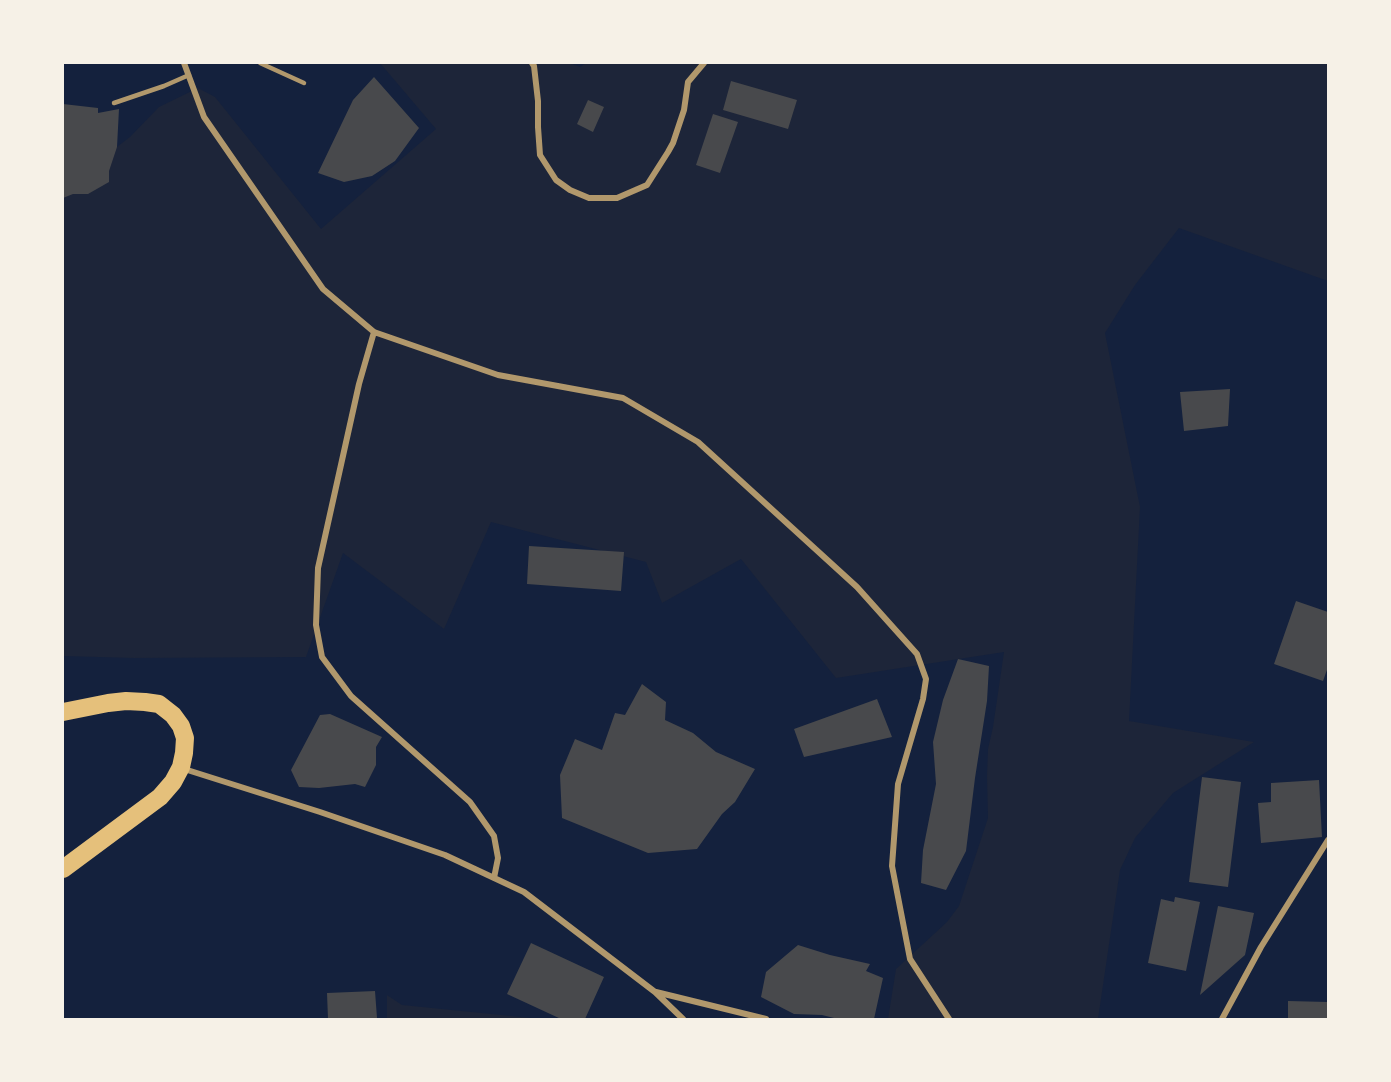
<!DOCTYPE html>
<html>
<head>
<meta charset="utf-8">
<style>
  body { margin:0 }
  #map { position:relative; width:1391px; height:1082px; overflow:hidden; background:#14213d; font-family:Inter,sans-serif }
  canvas { display:block }
  .frame { position:absolute; inset:0; border:64px solid #f6f1e7; pointer-events:none }
</style>
</head>
<body>
<div id="map">
<canvas width="1391" height="1082"></canvas>
<div class="frame"></div>
</div>
<script>
const g = document.querySelector('canvas').getContext('2d');
g.lineJoin = 'round';
function fillPath(path, color) { g.fillStyle = color; g.fill(path, 'evenodd'); }
const toPath = rows => new Path2D(rows.map(r => 'M' + r).join(''));
function strokePath(path, color, width, dash) { g.strokeStyle = color; g.lineWidth = width; g.lineCap = dash ? 'butt' : 'round'; g.setLineDash(dash || []); g.stroke(path); }
fillPath(toPath([
  [380,63,569,63,580,67,586,63,1328,63,1328,281,1179,228,1135,285,1105,333,1140,507,1129,721,1254,742,1173,793,1135,838,1120,870,1098,1019,888,1019,896,969,947,922,959,906,988,818,987,776,988,749,993,727,1004,652,836,678,741,559,662,603,646,562,491,522,444,629,343,553,306,657,134,658,63,656,63,188,130,137,159,107,198,88,215,97,321,229,436,129],
  [387,995,402,1005,541,1019,387,1019]
]), '#1d2539');
fillPath(toPath([
  [374,77,419,128,395,161,372,176,344,182,318,173,353,100],
  [731,81,797,100,788,129,723,110],
  [588,100,604,107,593,132,577,124],
  [63,104,98,108,98,113,119,109,117,147,109,171,109,182,88,194,73,194,63,198],
  [713,114,738,122,720,173,696,165],
  [1230,389,1228,426,1184,431,1180,392],
  [529,546,624,552,621,591,527,584],
  [1296,601,1328,612,1328,667,1323,681,1274,664],
  [958,659,989,666,987,701,975,778,966,851,946,890,921,883,923,850,936,784,933,742,943,700],
  [642,684,666,702,665,720,693,733,716,752,755,769,735,802,722,814,697,849,648,853,562,818,560,775,575,739,602,750,615,713,625,715],
  [877,699,892,737,804,757,794,729],
  [330,714,382,737,376,747,376,765,365,787,355,784,319,788,299,787,291,770,320,715],
  [1202,777,1241,782,1228,887,1189,882],
  [1319,780,1322,837,1261,843,1258,803,1271,802,1271,783],
  [1175,897,1200,902,1186,971,1148,963,1161,899,1174,902],
  [1218,906,1254,913,1245,955,1200,995],
  [531,943,604,977,585,1019,561,1019,507,994],
  [798,945,830,955,870,964,866,971,883,978,874,1019,838,1019,822,1015,794,1014,761,997,766,972],
  [375,991,377,1018,328,1019,327,993],
  [1288,1001,1328,1002,1328,1019,1288,1019]
]), '#48494c');
strokePath(toPath([
  [260,63,304,83],
  [114,103,164,86,189,75]
]), '#b1986c', 4.5);
strokePath(toPath([
  [184,63,204,117,323,289,374,332,498,375,623,398,698,442,857,587,917,654,926,679,923,699,898,784,892,866,910,959,949,1019],
  [532,63,534,66,538,101,538,127,540,155,556,180,570,190,589,198,617,198,647,185,668,152,673,143,684,110,688,82,704,63],
  [374,332,359,384,318,568,316,625,322,657,351,696,470,802,494,836,498,858,494,878],
  [181,768,320,812,445,855,524,892,655,992,683,1019],
  [656,992,766,1019],
  [1222,1019,1261,947,1328,840]
]), '#b1986c', 6);
strokePath(toPath([
  [63,712,108,703,126,701,145,702,159,704,173,715,181,726,185,738,184,753,181,767,173,782,160,797,63,869]
]), '#e5c07b', 18);
</script>
</body>
</html>
